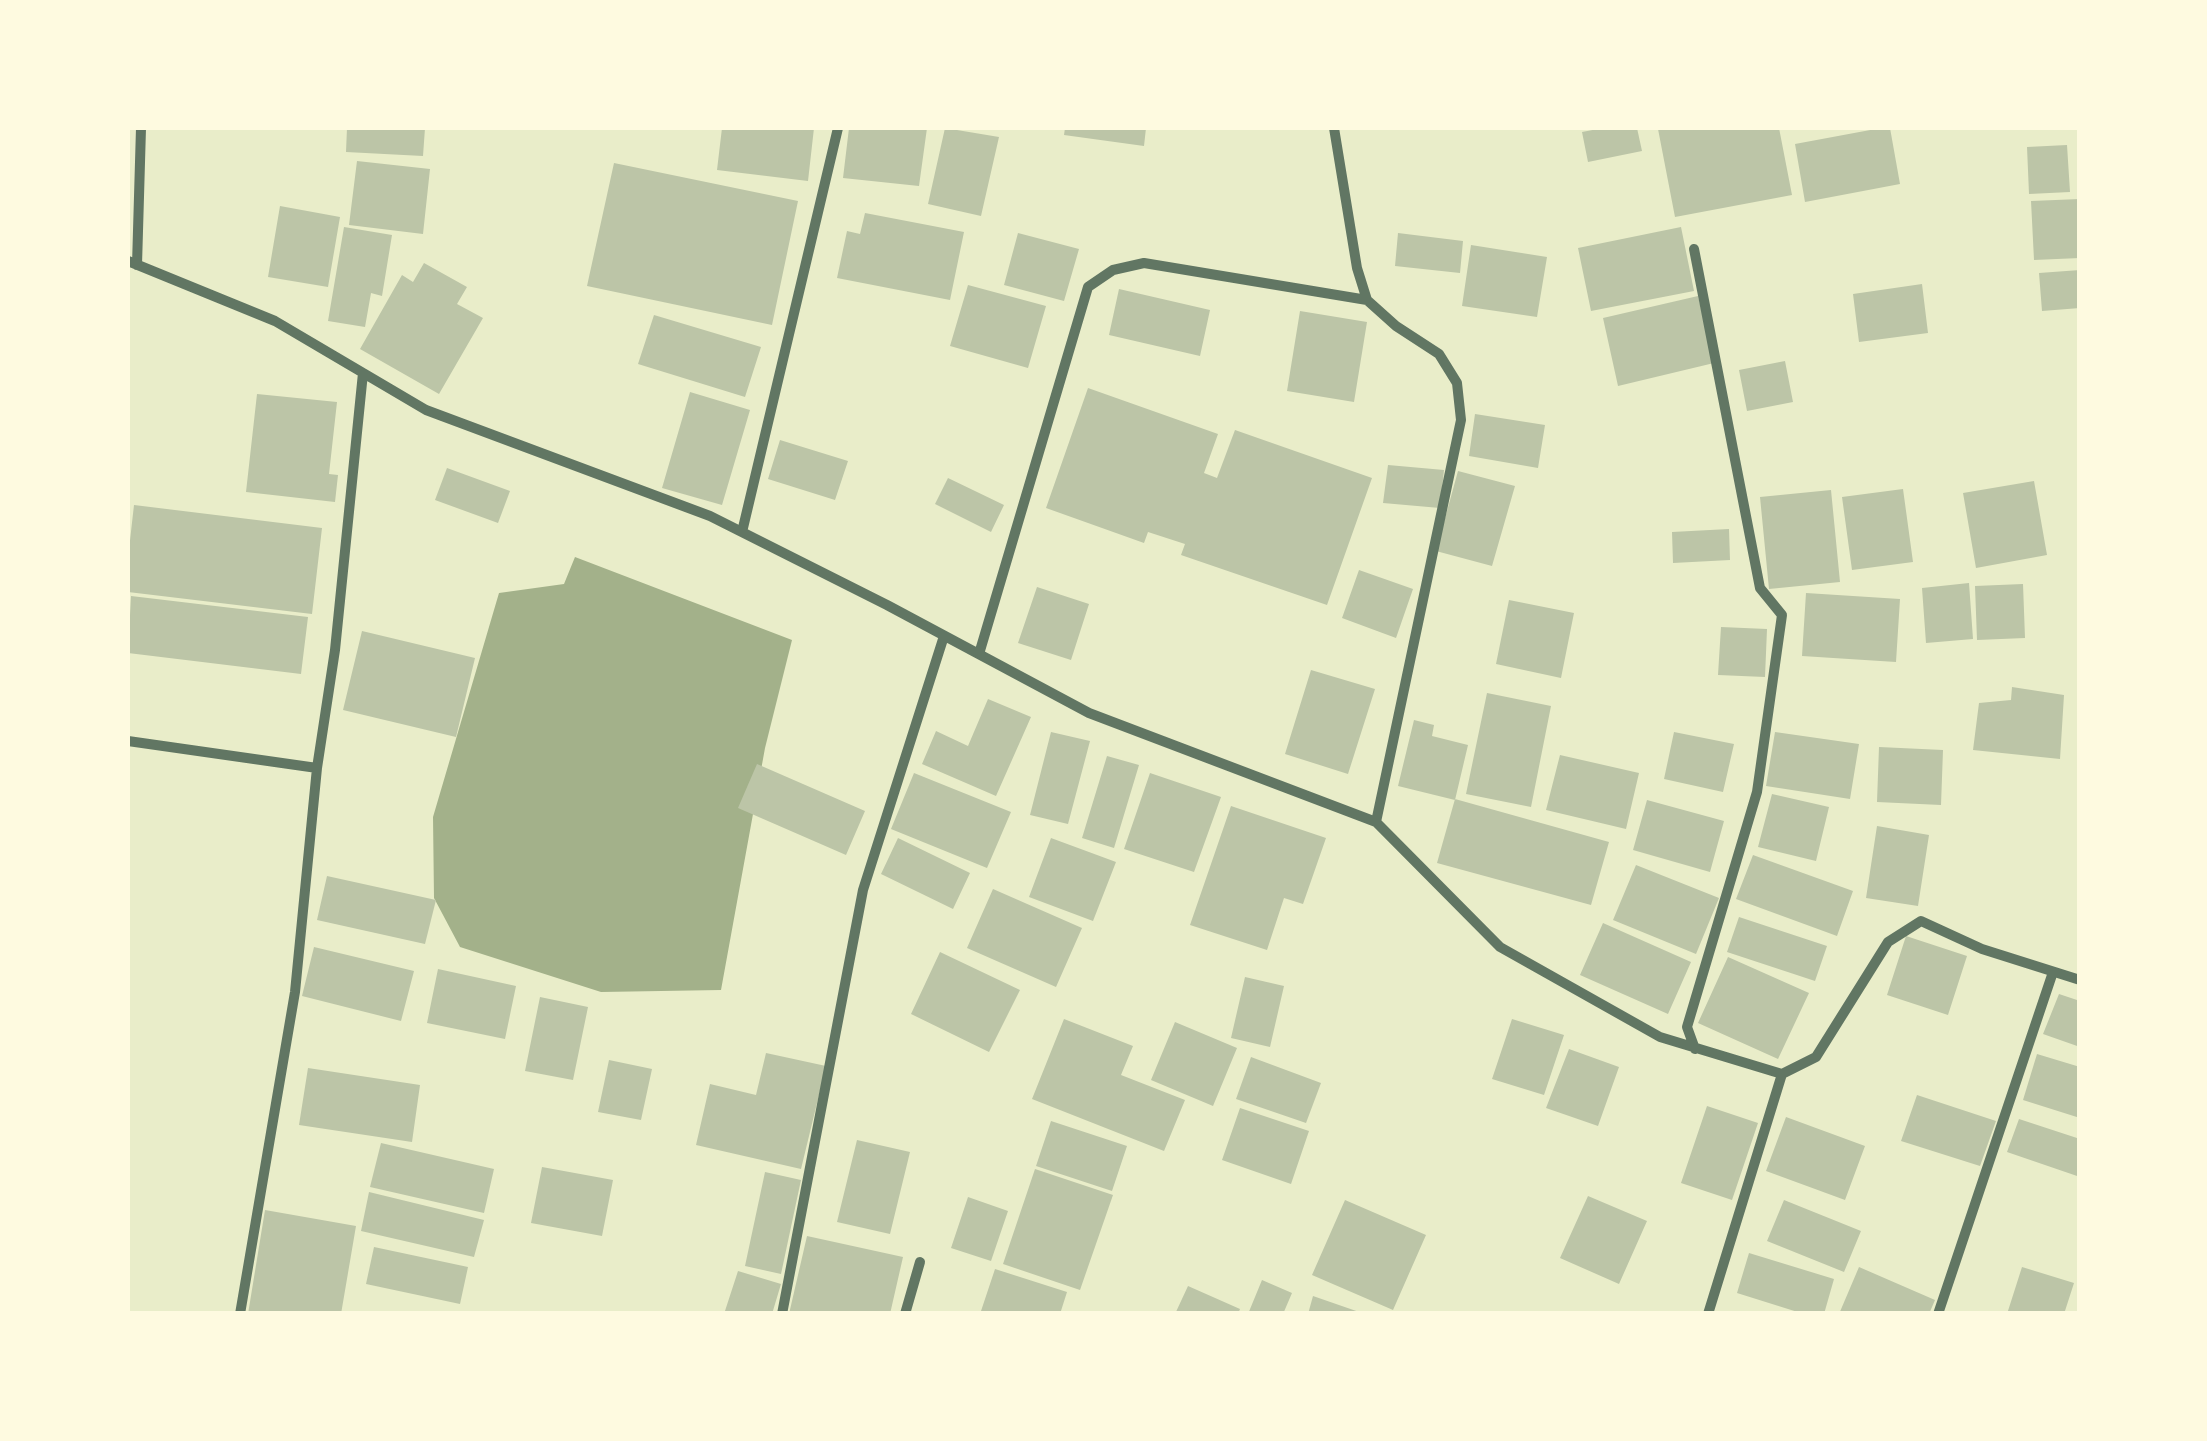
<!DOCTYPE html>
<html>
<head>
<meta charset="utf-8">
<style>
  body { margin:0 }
  #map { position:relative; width:2207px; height:1441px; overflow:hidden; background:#e9edc9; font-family:Helvetica,sans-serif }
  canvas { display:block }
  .frame { position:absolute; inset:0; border:130px solid #fefae0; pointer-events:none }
</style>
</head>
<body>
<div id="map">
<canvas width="2207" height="1441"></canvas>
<div class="frame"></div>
</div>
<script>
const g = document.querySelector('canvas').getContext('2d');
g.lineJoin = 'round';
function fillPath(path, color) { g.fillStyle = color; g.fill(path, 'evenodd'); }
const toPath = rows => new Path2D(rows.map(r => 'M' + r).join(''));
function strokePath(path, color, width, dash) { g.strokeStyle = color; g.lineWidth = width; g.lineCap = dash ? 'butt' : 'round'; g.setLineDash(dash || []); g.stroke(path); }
fillPath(toPath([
  [575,557,792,640,765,748,721,990,601,992,460,947,434,898,433,817,499,593,564,584]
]), '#a3b18a');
fillPath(toPath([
  [347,128,425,128,423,156,346,152],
  [722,128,814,128,808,181,717,170],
  [849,128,927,128,919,186,843,178],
  [945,128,999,137,981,216,928,204],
  [1065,128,1146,128,1144,146,1064,135],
  [1603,128,1637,128,1642,151,1588,162,1582,132],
  [1666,128,1779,128,1792,195,1675,217,1658,129],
  [1881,128,1890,128,1900,184,1805,202,1795,144],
  [2067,145,2070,192,2029,194,2027,147],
  [357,161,430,169,423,234,349,225],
  [614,163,798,201,772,325,587,286],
  [2080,199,2080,258,2034,260,2031,201],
  [280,206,340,217,328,287,268,277],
  [865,213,964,232,950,300,837,278,847,231,860,234],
  [344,227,392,235,382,296,371,293,365,327,328,321],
  [1681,227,1694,291,1591,311,1578,248],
  [1018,233,1079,249,1064,301,1004,285],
  [1398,233,1463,241,1460,273,1395,266],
  [1471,245,1547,257,1537,317,1462,306],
  [424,263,467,287,457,304,483,318,439,394,360,349,402,275,413,282],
  [2080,270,2080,308,2042,311,2039,273],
  [1922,284,1928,333,1859,342,1853,294],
  [968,285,1046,306,1028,368,950,346],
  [1119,289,1210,310,1200,356,1109,335],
  [1698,296,1714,363,1618,386,1603,318],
  [1300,311,1367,322,1354,402,1287,391],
  [654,315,761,347,745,397,638,364],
  [1785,361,1793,402,1747,411,1739,370],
  [1088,388,1218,434,1204,473,1217,478,1235,430,1372,478,1327,605,1181,555,1185,544,1148,532,1144,543,1046,508],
  [690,392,750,410,722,505,662,488],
  [257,394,337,402,329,474,338,475,335,502,246,492],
  [1475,414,1545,425,1538,468,1469,456],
  [780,440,848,461,835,500,768,479],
  [1388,465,1444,470,1440,508,1383,503],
  [447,468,510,491,498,523,435,500],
  [1458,471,1515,486,1492,566,1436,551],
  [948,478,1004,505,991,532,935,504],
  [2034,481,2047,555,1976,568,1963,493],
  [1903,489,1913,562,1852,570,1842,497],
  [1831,490,1840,582,1769,589,1760,497],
  [134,505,322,528,312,614,128,592,128,558],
  [1729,529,1730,560,1673,563,1672,532],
  [1359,570,1413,589,1396,638,1342,618],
  [1969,583,1973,639,1926,643,1922,588],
  [2023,584,2025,638,1977,640,1975,586],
  [1037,587,1089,604,1071,660,1018,643],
  [1806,593,1900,599,1896,662,1802,656],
  [131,596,308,617,301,674,128,653],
  [1509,600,1574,613,1561,678,1496,664],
  [1721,627,1767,629,1765,677,1718,675],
  [362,631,475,658,456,737,343,710],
  [1311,670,1375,689,1348,774,1285,754],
  [2012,687,2064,695,2060,759,1973,750,1979,703,2011,700],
  [1487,693,1551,706,1531,807,1466,794],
  [988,699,1031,717,996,796,922,764,936,731,968,746],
  [1414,720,1434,725,1432,736,1468,745,1455,800,1398,786],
  [1051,732,1090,741,1068,824,1030,815],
  [1674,732,1734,744,1723,792,1664,779],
  [1775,732,1859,744,1850,799,1766,786],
  [1879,747,1943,750,1941,805,1877,802],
  [1560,755,1639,773,1626,829,1546,810],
  [1107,756,1139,765,1114,848,1082,838],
  [757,764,865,811,846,855,738,808],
  [914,773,1011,812,987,868,891,829],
  [1150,773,1221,797,1194,872,1124,849],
  [1772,794,1829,807,1816,861,1758,847],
  [1455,799,1609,842,1591,905,1437,863],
  [1647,800,1724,821,1710,872,1633,850],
  [1231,806,1326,838,1303,904,1284,898,1267,950,1190,925],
  [1877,826,1929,835,1918,906,1866,898],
  [898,838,970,873,953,909,881,874],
  [1051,838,1116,862,1093,921,1029,897],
  [1753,855,1853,891,1837,936,1736,899],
  [1636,865,1719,898,1696,954,1613,920],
  [327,876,436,900,425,944,317,920],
  [993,889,1082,928,1056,987,967,948],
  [1739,917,1827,946,1815,981,1727,952],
  [1603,923,1691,962,1668,1014,1580,975],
  [1906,936,1967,956,1948,1015,1887,995],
  [314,947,414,971,401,1021,302,996],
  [940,952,1020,990,989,1052,911,1014],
  [1728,957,1809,993,1778,1059,1698,1023],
  [438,969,516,986,505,1039,427,1023],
  [1245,977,1284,986,1270,1047,1231,1038],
  [2059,994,2080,1001,2080,1047,2043,1034],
  [540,997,588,1007,573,1080,525,1071],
  [1064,1019,1133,1046,1121,1075,1185,1100,1164,1151,1032,1099],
  [1512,1019,1564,1035,1544,1095,1492,1079],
  [1175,1022,1237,1048,1213,1106,1151,1080],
  [1569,1049,1619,1067,1598,1126,1546,1108],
  [766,1053,826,1066,801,1169,696,1145,710,1084,756,1095],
  [2037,1054,2080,1067,2080,1118,2023,1100],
  [1251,1057,1321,1083,1306,1123,1236,1099],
  [609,1060,652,1069,641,1120,598,1112],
  [308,1068,420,1085,412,1142,299,1125],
  [1917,1095,1996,1121,1980,1166,1901,1141],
  [1707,1106,1758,1123,1732,1200,1681,1183],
  [1240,1108,1309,1131,1291,1184,1222,1160],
  [1786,1117,1865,1146,1845,1200,1766,1171],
  [2019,1119,2080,1139,2080,1177,2007,1152],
  [1051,1121,1127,1146,1112,1191,1036,1166],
  [857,1140,910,1152,890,1234,837,1222],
  [381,1143,494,1169,484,1213,370,1187],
  [542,1167,613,1180,602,1236,531,1223],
  [1035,1169,1113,1195,1080,1290,1003,1264],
  [765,1172,801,1180,781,1274,745,1266],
  [369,1192,484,1220,474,1257,361,1231],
  [1588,1196,1647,1221,1619,1284,1560,1258],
  [968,1197,1008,1211,991,1261,951,1248],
  [1345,1200,1426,1235,1393,1310,1312,1275],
  [1784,1200,1861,1231,1844,1272,1767,1241],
  [265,1210,356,1226,341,1314,248,1314],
  [807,1236,903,1257,890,1314,789,1314],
  [374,1247,468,1267,460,1304,366,1284],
  [1749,1253,1834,1279,1824,1314,1804,1314,1737,1293],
  [1859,1267,1935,1300,1929,1314,1839,1314],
  [2022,1267,2074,1283,2064,1314,2007,1314],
  [995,1269,1067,1292,1060,1314,980,1314],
  [738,1271,781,1284,772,1314,724,1314],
  [1262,1280,1292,1293,1283,1314,1248,1314],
  [1188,1286,1240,1309,1238,1314,1175,1314],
  [1313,1296,1362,1313,1362,1314,1308,1314]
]), '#bcc5a7');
strokePath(toPath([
  [1334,128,1357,268,1367,300,1396,326,1439,354,1457,383,1461,420,1376,822],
  [1694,249,1760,588,1782,615,1757,792,1687,1027,1695,1049],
  [128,261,275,321,426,410,710,516,887,605,1089,713,1376,822,1500,947,1660,1037,1782,1074,1816,1057,1888,942,1921,921,1982,949,2080,980],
  [137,265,141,128],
  [742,532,838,128],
  [979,654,1088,287,1113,270,1144,263,1367,300],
  [128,741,317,768],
  [240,1314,295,992,317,768,335,650,363,373],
  [782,1314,863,890,944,636],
  [905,1314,920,1262],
  [1708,1314,1782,1074],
  [1938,1314,2053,972]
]), '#617663', 10);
</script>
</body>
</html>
